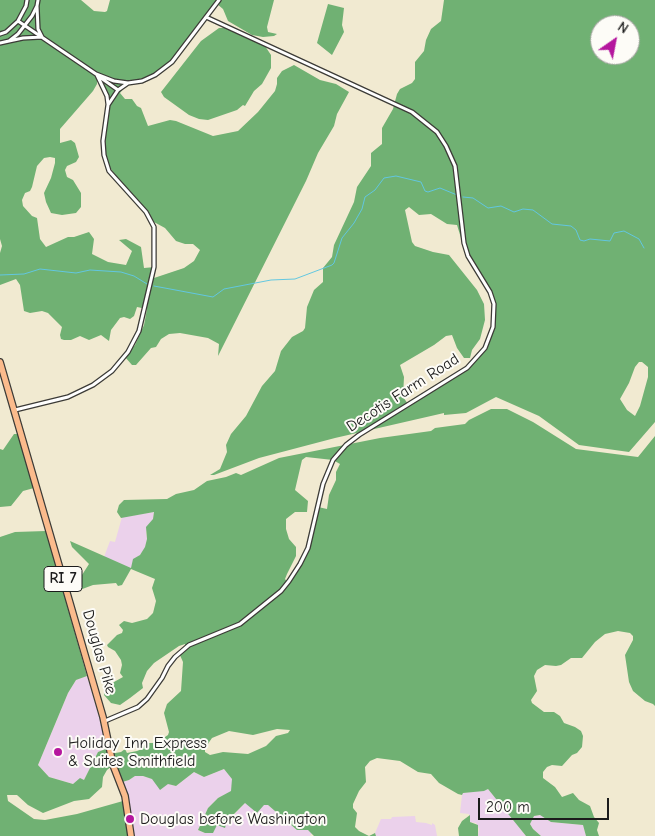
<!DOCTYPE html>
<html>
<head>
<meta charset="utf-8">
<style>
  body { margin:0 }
  #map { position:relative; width:655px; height:836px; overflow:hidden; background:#f1ead1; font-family:"Comic Neue",sans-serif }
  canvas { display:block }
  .north { position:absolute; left:590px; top:15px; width:50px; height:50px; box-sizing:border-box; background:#fdfcf7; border:1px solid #a3a29f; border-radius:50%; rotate:33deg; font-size:14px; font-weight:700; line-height:20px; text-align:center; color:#1c1c1c }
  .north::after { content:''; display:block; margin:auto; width:18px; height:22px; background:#b5179e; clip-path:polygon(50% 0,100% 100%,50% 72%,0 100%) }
  .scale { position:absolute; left:478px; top:798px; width:131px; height:22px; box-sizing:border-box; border:2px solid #1c1c1c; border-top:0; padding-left:6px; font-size:15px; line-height:18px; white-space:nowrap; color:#1c1c1c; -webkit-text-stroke:4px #fdfcf7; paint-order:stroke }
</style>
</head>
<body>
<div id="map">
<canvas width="655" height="836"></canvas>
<div class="north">N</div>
<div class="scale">200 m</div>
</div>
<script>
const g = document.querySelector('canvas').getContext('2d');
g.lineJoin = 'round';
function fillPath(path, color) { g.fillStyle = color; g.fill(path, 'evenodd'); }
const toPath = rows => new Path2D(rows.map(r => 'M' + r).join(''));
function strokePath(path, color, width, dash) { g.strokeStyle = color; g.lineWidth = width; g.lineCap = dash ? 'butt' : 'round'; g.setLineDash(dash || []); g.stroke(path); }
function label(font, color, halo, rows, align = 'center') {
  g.font = font + ' "Comic Neue",sans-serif'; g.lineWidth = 4; g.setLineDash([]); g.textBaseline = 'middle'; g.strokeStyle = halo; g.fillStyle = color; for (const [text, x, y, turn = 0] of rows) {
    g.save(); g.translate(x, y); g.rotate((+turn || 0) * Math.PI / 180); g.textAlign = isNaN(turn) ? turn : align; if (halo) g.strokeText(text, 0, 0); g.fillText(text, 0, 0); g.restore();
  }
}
fillPath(toPath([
  [154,512,153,519,146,532,147,539,145,548,131,568,104,557,110,541,115,542,122,517],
  [87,676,108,748,98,752,84,780,73,784,49,777,38,765,68,693,76,680],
  [224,769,233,779,231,792,218,798,208,808,198,830,205,833,213,833,216,825,221,825,227,822,245,803,268,805,297,830,309,830,312,833,310,836,132,836,119,783,129,780,135,776,143,776,176,786,194,772,204,777],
  [488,789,497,799,526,836,478,836,479,829,476,823,470,822,469,814,460,813,462,795,463,793],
  [541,815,551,822,583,825,586,836,541,836,533,829,530,824,534,816],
  [415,816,416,822,426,823,432,825,432,823,435,825,437,836,376,836,375,833,381,819,391,819,392,817]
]), '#ebd1eb');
fillPath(toPath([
  [0,0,81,0,94,11,105,12,107,11,110,0,274,0,267,27,268,32,277,34,274,36,263,37,252,35,228,21,223,9,217,4,170,64,150,78,128,83,120,93,125,99,132,99,137,106,141,108,148,126,170,120,176,121,213,136,238,131,258,112,275,91,277,84,277,78,282,71,294,65,320,80,336,84,349,92,337,114,334,126,318,153,306,181,218,356,219,344,208,338,180,333,169,334,161,339,156,347,151,348,136,365,132,365,125,357,135,345,144,325,147,309,137,307,134,316,130,319,124,317,120,318,111,330,109,341,101,335,89,340,80,336,71,340,64,340,61,339,60,335,62,327,48,313,42,311,30,313,24,311,20,285,16,279,0,285,0,253,2,246,0,239],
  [97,75,100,77,110,102,105,139,106,162,121,183,148,211,154,222,165,228,176,241,185,244,193,244,200,250,194,261,184,268,154,278,155,267,144,268,141,247,126,239,119,240,132,251,126,265,108,262,92,254,94,239,89,232,74,237,68,237,46,247,40,239,37,218,32,216,23,206,22,200,25,193,30,191,32,187,37,166,44,158,50,157,55,158,55,163,51,178,44,193,46,202,51,213,62,215,76,213,81,207,81,193,73,180,67,177,65,170,67,166,76,162,79,157,75,143,71,140,60,143,60,129,93,91,97,84],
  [444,0,655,0,655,422,629,452,579,445,539,416,496,397,466,413,444,415,444,413,335,438,259,458,214,475,210,475,220,469,227,452,226,445,231,434,246,416,262,386,275,371,281,351,292,337,303,331,305,328,307,307,314,290,323,282,323,268,332,257,334,245,354,202,357,187,371,166,371,153,382,144,382,128,393,109,397,94,400,89,412,83,415,79,415,62,424,51,426,40,431,29,441,21],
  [600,25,630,25,630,55,600,55],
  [409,207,419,215,431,214,447,224,457,225,465,251,490,296,493,307,494,322,491,337,483,351,470,366,408,404,403,397,404,377,400,365,434,345,446,336,452,335,457,348,464,358,470,358,472,350,480,339,485,320,484,304,477,290,449,255,433,252,415,246,412,242,405,210],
  [639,362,642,362,648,367,648,377,640,406,635,416,627,410,620,399,629,383,635,367],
  [328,4,344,8,342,25,344,32,332,55,317,43],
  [219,28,229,28,255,39,265,46,271,55,271,68,262,84,254,91,245,106,243,105,237,110,208,120,199,119,189,115,164,97,161,92,201,41],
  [491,409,507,409,533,422,576,449,638,457,655,436,655,706,653,704,645,701,633,691,629,682,625,655,633,640,633,636,630,633,618,631,605,634,595,642,582,658,571,658,561,665,556,666,545,665,537,670,534,676,537,691,531,700,532,703,544,712,554,712,560,716,564,723,575,727,581,731,583,736,582,747,577,753,572,755,562,766,552,765,547,767,543,772,543,778,555,787,562,797,573,793,579,800,590,806,594,817,599,823,597,830,599,836,586,836,583,825,551,822,540,815,534,816,530,824,533,829,541,836,526,836,488,789,484,791,463,793,462,795,458,794,439,783,431,774,418,772,400,761,377,758,370,761,365,767,366,782,359,791,353,804,353,808,357,813,355,827,359,831,369,836,375,833,376,836,314,836,308,830,297,830,268,805,264,805,257,813,245,803,227,821,225,828,217,825,213,833,205,833,198,830,208,808,218,798,231,791,232,779,224,769,204,777,194,772,176,786,168,784,160,790,152,779,143,776,135,776,129,780,119,783,112,766,107,770,103,777,102,787,89,799,74,801,43,813,28,805,17,795,7,795,8,801,34,819,45,820,77,814,123,801,132,836,0,836,0,537,15,532,46,531,87,676,76,680,68,693,38,765,49,777,73,784,80,778,84,780,98,752,108,748,110,754,121,752,125,749,127,753,137,751,142,749,146,743,156,743,168,735,169,732,164,713,167,704,181,691,183,662,179,653,185,649,185,644,179,646,154,663,147,671,142,683,143,688,130,698,120,705,111,703,104,695,105,687,123,677,120,673,122,665,121,660,115,651,108,647,107,645,117,635,122,633,123,630,119,625,124,621,132,623,147,619,153,613,156,601,152,588,155,579,131,569,122,585,118,586,116,583,93,585,77,591,73,589,89,564,72,547,70,541,131,568,133,559,140,555,145,547,147,539,146,527,153,519,154,512,121,518,117,512,119,505,124,500,167,499,176,494,194,490,207,481,226,477,236,473,241,475,279,458,380,438,431,431,435,428,465,424,469,420],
  [306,457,333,460,340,464,336,472,336,480,329,495,327,509,318,507,306,550,288,583,285,579,287,574,296,556,296,547,289,539,286,529,286,519,295,512,307,512,308,501,295,490,302,460],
  [277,729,290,730,288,733,276,736,266,746,248,754,223,752,210,755,205,752,205,748,212,738,229,731,253,735],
  [14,434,20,434,34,488,23,491,11,506,0,507,0,449,3,450],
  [470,815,470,822,478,825,478,836,459,836,458,828,462,821]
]), '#70b173');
strokePath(toPath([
  [463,197,473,198,488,208,501,206,514,212,523,209,533,210,552,224,571,226,576,230,580,240,584,241,590,239,610,241,614,233,624,231,639,239,644,248],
  [0,275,24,274,40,269,76,273,90,270,121,272,134,276,147,284],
  [154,286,213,297,224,289,271,280,295,279,332,265,334,263,342,238,354,223,362,209,365,197,375,190,384,178,396,176,421,182,425,191,428,192,440,188,457,195]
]), '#62c7e0', 1);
const street = toPath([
  [18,21,96,74],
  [0,34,6,32,18,21,26,6,27,0],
  [9,41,23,38,42,37,38,29,37,6],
  [0,43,9,41,18,34,32,16,37,6,38,0],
  [96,74,114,81,128,83,142,81,155,75,172,62,219,0],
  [97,75,107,96,108,104],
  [101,78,118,90],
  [15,410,68,397,93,385,112,371,128,352,139,331,154,267,154,227,146,212,109,171,104,155,103,141,108,105,118,90,128,83],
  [105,721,138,707,147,699,162,678,168,666,175,657,189,645,240,624,281,591,289,581,300,564,308,548,323,484,333,460,346,445,359,435,467,368,485,348,493,327,494,304,490,292,468,256,464,243,455,166,446,146,437,132,412,112,206,17]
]);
const primary = toPath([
  [0,362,103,717,113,765,125,796,131,836]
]);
strokePath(street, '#3c3b37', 5.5);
strokePath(primary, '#3c3b37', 8);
strokePath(street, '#fff', 3);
strokePath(primary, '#fbbb8c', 5.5);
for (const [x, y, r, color] of [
  [58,752,5,"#b5179e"],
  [130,819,5,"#b5179e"]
]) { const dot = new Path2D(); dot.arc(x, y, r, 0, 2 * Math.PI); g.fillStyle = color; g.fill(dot); strokePath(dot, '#fdfcf7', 2); }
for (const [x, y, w] of [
  [63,579,38]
]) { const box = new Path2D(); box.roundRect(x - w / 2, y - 12.5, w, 25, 4); g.fillStyle = '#fdfcf7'; g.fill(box); strokePath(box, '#1c1c1c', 1); }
label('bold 15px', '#1c1c1c', null, [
  ["RI 7",63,579]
]);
label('16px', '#1c1c1c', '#fdfcf7', [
  ["Decotis Farm Road",403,393,-33],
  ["Douglas Pike",99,652,74]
]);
label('16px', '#1c1c1c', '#fdfcf7', [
  ["Holiday Inn Express",68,743],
  ["& Suites Smithfield",68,761],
  ["Douglas before Washington",140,819]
], 'left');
</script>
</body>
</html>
